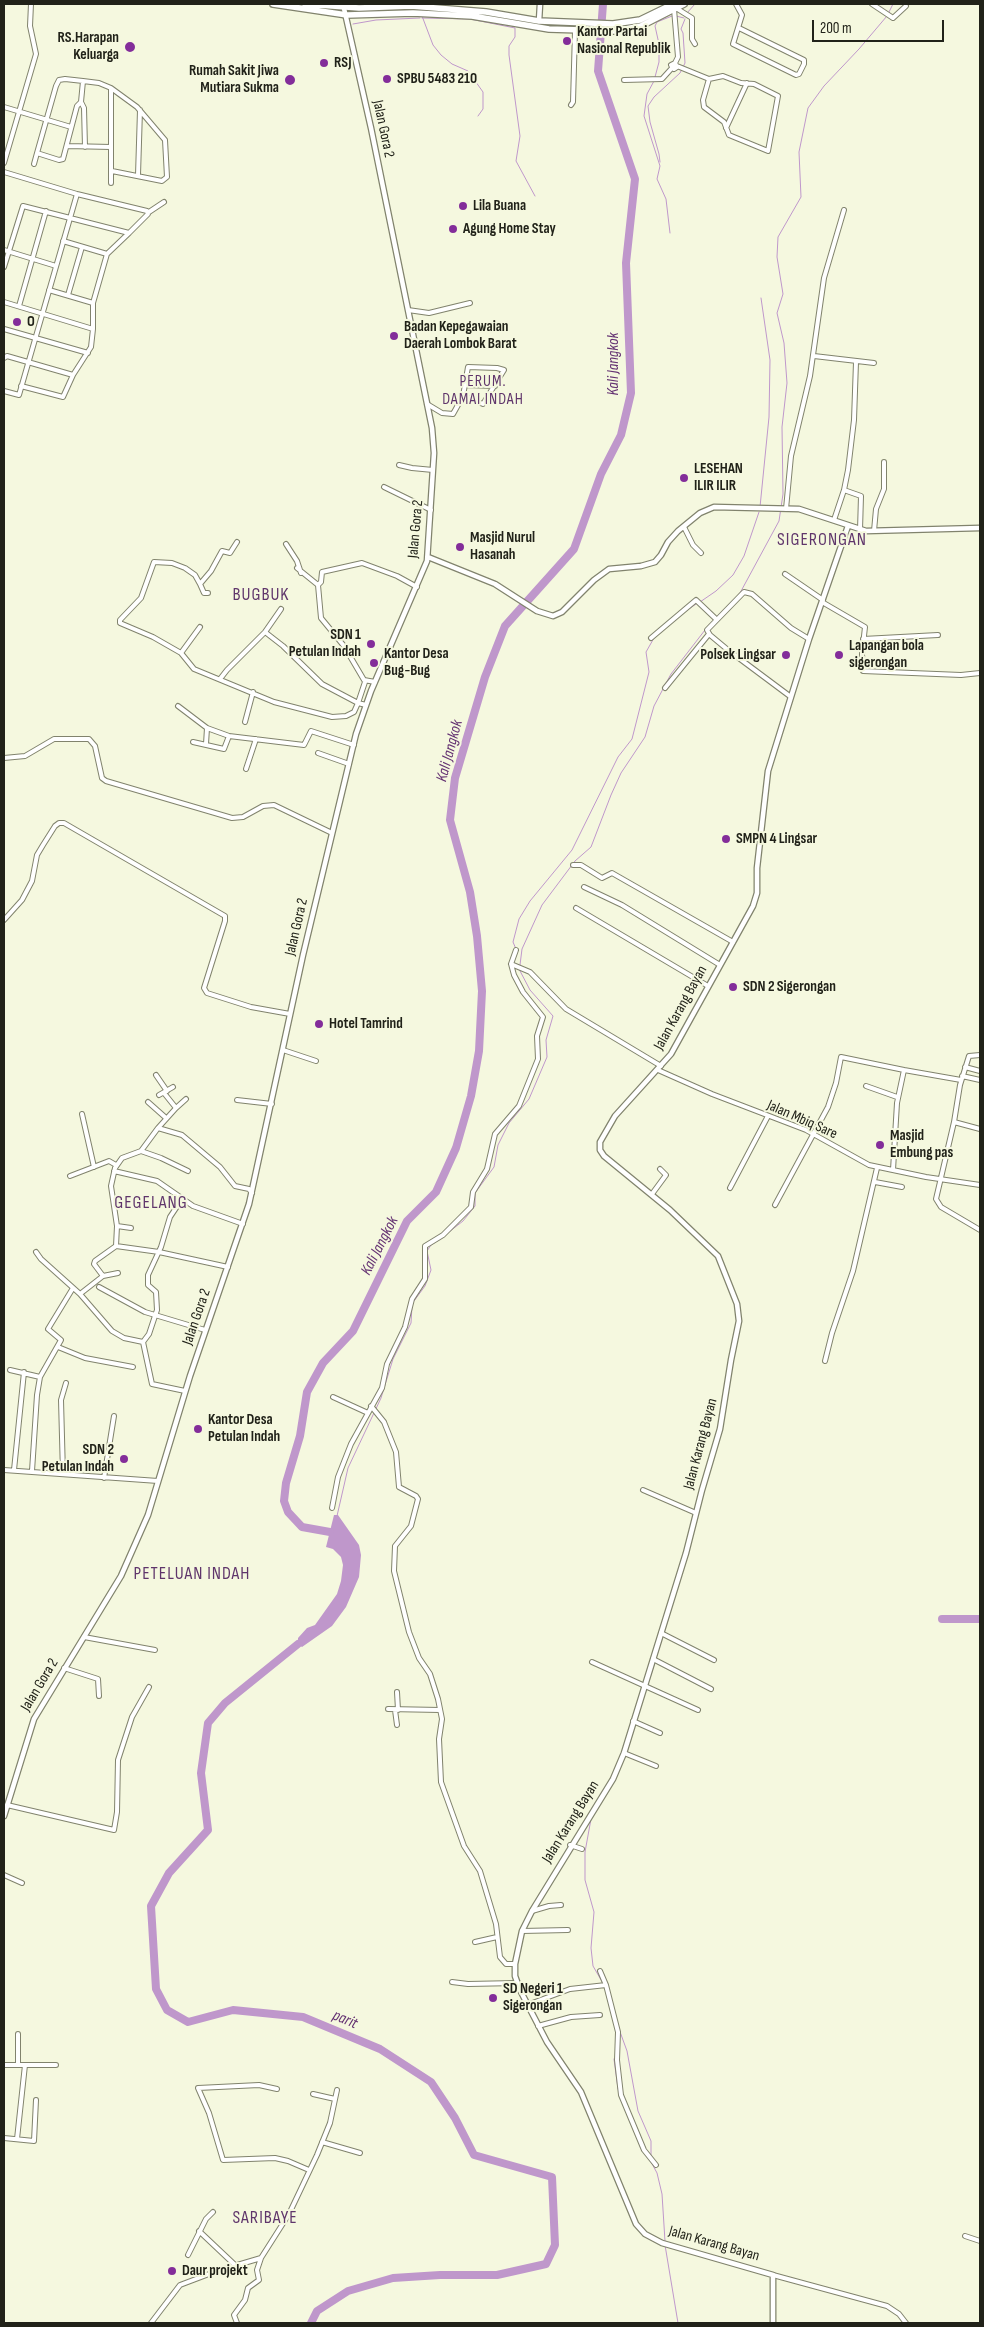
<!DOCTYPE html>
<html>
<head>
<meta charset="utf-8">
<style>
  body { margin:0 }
  #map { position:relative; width:984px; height:2327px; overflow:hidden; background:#f5f8df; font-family:"Sofia Sans Condensed",sans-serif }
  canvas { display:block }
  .frame { position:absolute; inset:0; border:5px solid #212219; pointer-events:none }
  .scale { position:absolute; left:812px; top:20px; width:132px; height:22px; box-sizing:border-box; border:2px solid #212219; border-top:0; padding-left:6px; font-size:15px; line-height:18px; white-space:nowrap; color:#212219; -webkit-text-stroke:4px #f5f8df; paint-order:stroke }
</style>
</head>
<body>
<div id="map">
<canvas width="984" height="2327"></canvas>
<div class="frame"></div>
<div class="scale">200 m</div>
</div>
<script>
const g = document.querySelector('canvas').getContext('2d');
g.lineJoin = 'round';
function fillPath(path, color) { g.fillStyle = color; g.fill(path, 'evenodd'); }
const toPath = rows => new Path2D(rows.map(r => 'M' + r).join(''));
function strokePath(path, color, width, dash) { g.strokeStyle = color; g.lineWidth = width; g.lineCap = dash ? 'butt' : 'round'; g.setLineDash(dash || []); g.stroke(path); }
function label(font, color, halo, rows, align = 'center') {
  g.font = font + ' "Sofia Sans Condensed",sans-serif'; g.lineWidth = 4; g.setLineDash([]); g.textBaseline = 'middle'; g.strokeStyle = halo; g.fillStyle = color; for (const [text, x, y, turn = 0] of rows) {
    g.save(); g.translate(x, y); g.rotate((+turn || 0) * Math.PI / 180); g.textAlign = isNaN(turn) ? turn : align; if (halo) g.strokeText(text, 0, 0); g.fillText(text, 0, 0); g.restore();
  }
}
fillPath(toPath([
  [334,1515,338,1515,359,1545,361,1555,359,1577,346,1607,332,1626,302,1647,298,1644,298,1638,307,1628,315,1625,337,1594,341,1581,343,1565,341,1557,333,1549,326,1547]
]), '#bf97cb');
strokePath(toPath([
  [889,12,893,4],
  [687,13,695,4],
  [422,16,433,45,441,55,452,64,468,71,483,92,483,109,478,116],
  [676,16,684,18],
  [422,18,470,19,515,28,515,37,509,46,509,55,520,136,516,161,535,196],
  [353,24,376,20,420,18],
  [655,77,659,62,659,44,655,26,657,22,672,16],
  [654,81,647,94,644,116,660,166,657,179,666,199,670,233],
  [660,162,659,154,650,122,648,106,654,97,680,73,685,63,683,33,681,29,685,19],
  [760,507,769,417,770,360,761,298],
  [700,602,716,591,733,575,744,556,759,512],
  [730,604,740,593,779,521,783,494,782,427,787,383,784,343,777,313,783,294,777,257,778,237,801,197,799,152,808,108,824,86,859,49,887,16],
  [683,613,696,604],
  [708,627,722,612],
  [665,685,671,674,705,630],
  [516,949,513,942,519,919,530,901,572,850,618,757,632,739,649,672,646,652,654,638],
  [520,965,522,949,542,905,575,861,591,847,611,795,621,773,645,737,654,706,663,689],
  [445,1235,463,1221,475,1206,475,1193,494,1167,498,1145,509,1123,529,1099,547,1057,546,1040,553,1016,530,990,519,969],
  [414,1301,425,1286,431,1270,427,1251,431,1245,442,1238],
  [337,1516,348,1468,381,1398,393,1359,411,1323,412,1306],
  [664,1633,671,1610],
  [656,1658,663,1636],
  [650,1678,655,1662],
  [627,1752,634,1729],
  [618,1772,626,1755],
  [591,1819,585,1852,585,1880,594,1912,591,1948,593,1966,604,1985],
  [619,2029,627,2051,638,2111,651,2141,651,2155],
  [614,2059,618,2089],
  [621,2100,626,2110],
  [640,2146,646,2155],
  [650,2160,657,2173,662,2194,665,2241],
  [665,2245,678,2323]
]), '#bf97cb', 1);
strokePath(toPath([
  [330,1532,302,1527,288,1512,284,1501,286,1483,300,1436,307,1392,323,1363,353,1331,407,1221,436,1192,456,1148,471,1096,479,1051,482,991,477,936,470,892,450,820,455,778,485,677,505,626,574,549,601,474,621,435,631,393,626,263,635,179,598,71,603,4],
  [942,1619,980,1619],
  [298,1644,225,1703,208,1723,201,1773,208,1830,169,1873,151,1906,156,1989,167,2010,188,2022,233,2010,303,2017,380,2049,431,2082,455,2118,474,2155,552,2177,555,2245,546,2264,497,2275,440,2275,393,2278,348,2291,317,2311,311,2323]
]), '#bf97cb', 8);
const minor = toPath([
  [736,4,742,15,733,44,796,75,799,74,804,64,804,60,739,28],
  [872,4,893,18,906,6],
  [676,8,692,18,692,39,695,44],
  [674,9,678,57,675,63,671,65,674,69,677,67,675,63],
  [677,66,709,79,703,100,704,107,724,122,729,135,768,151,778,96,754,84,741,83,723,76,709,79],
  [624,80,662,79,672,68],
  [111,88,137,107,165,140,167,177,162,181,112,171],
  [81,102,84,108,85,147],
  [571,105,573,102,575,31],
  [4,107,71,127],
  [726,128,747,83],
  [67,146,111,147,111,88,99,83,83,81,65,79,59,80,56,86,37,153,59,160,63,159,77,106,81,102,83,81],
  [4,163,36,54,30,26,31,4],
  [34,164,37,153],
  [4,172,77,194,147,211,148,214,129,233],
  [138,175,140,110],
  [111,183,111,147],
  [149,212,164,202],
  [4,250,56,266],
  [4,267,23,206,129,233,107,254,63,241],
  [68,295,82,247],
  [4,302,93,329,93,303,49,290],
  [93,303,107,254],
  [19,306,46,211],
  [408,310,429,313,470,303],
  [4,329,88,353],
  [814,356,874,363],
  [4,358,7,356,73,375],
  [466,385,495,386],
  [21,386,63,397,73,375,91,347,93,329],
  [4,391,19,395,77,194],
  [427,404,442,413,453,414,463,396,468,367,497,368,504,370,483,404,463,396],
  [399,465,412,468,433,470],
  [384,487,431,510],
  [844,490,861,496,860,530],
  [786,509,791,456,810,376,824,278,844,210],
  [834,520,844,490,848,470,854,420,856,362],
  [684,527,693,545,701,553],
  [874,531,876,509,884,489,884,462],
  [237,542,230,553,222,551,211,571,200,584,195,575,185,568,172,563,154,562,141,598,120,620,120,623,153,637,181,653,194,669,274,702,332,717,346,716,354,712,358,703,322,684,283,646,265,632],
  [286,544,297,561,301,573],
  [297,568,318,585],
  [785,574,823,600],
  [200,584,204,593,208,593],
  [822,602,865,627,862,654,863,671,961,675,980,673],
  [651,638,696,600,716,619],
  [863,639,938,635],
  [181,653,200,627],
  [220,679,227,670,265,632,281,609],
  [365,682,358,703,366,705],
  [375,682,364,680,344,646,321,618,318,585,321,582,322,572,362,563,397,576,417,587],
  [665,688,709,634],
  [791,697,728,650,710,635,707,630,744,592,752,594,791,628,809,639],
  [178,706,207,728,229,736,304,745,311,731,354,745],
  [245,722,253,692],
  [193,742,224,749,229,736],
  [206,744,207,728],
  [318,753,349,764],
  [4,758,25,756,54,739,89,739,95,746,102,778,106,781,232,818,243,817,263,806,274,805,332,833],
  [246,769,256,739],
  [573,865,581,865,602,878,612,873,733,942],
  [584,887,622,905,720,965],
  [576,908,708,986],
  [4,920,22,900,32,881,37,855,43,845,55,826,59,823,64,823,225,916,225,921,204,988,207,993,251,1007,290,1014],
  [511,964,530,972,566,1009,661,1066],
  [283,1050,316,1061],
  [965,1067,980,1071],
  [658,1070,712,1094,806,1130,869,1165,926,1177,980,1185],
  [156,1075,167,1091],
  [962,1076,980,1080],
  [866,1086,897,1097],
  [159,1095,173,1087],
  [237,1100,272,1104],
  [148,1102,166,1118],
  [176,1108,186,1099],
  [82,1114,94,1167],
  [954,1122,960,1085,969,1056,980,1055],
  [158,1128,176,1108,164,1093],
  [980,1129,954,1122,936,1199,941,1207,980,1230],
  [141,1151,161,1158,188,1171],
  [893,1170,897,1103,904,1070,961,1080],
  [114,1171,157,1181,193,1206,243,1224],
  [70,1176,109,1161,116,1165],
  [875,1182,902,1187],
  [730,1188,768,1116],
  [652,1194,666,1175,660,1169],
  [182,1199,170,1217,161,1247,148,1275,148,1285,156,1292,157,1310,149,1334,143,1342,152,1384,185,1391],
  [775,1205,828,1107,836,1083,841,1057,904,1070],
  [117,1226,131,1228],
  [116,1246,117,1226,111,1186,115,1168,122,1158,141,1151,158,1128,182,1135,220,1167,235,1186,249,1189,252,1193],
  [36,1252,41,1259,80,1294,112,1331,124,1338,143,1342],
  [103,1276,118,1273],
  [99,1287,145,1312,205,1330],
  [80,1294,103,1276,94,1264,95,1261,116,1246,159,1252,228,1267],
  [58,1347,85,1358,133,1367],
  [825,1361,832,1333,853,1271,877,1168],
  [10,1370,40,1377,61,1340,48,1329,73,1288],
  [333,1397,368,1413],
  [371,1406,384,1422,396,1452,399,1487,416,1496,418,1499,411,1526,395,1546,394,1571,409,1632,419,1658,430,1674,438,1699,442,1719,439,1739,441,1782,464,1846,480,1871,496,1924,500,1957,506,1964,515,1964],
  [4,1470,158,1481],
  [14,1470,24,1372],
  [32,1471,37,1395,40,1377],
  [63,1474,61,1400,66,1383],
  [104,1478,114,1416],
  [643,1490,696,1513],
  [332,1508,338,1477,351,1444,382,1388,387,1364,405,1327,412,1299,425,1279,425,1246,443,1235,471,1207,473,1192,487,1169,495,1134,519,1106,538,1059,537,1036,543,1017,523,992,514,975,511,964,516,950],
  [661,1633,714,1660],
  [84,1637,155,1650],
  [653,1659,711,1689],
  [592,1662,698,1710],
  [64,1668,98,1679,99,1696],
  [397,1692,398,1710],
  [388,1709,440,1710],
  [395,1710,397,1725],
  [633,1721,660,1733],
  [624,1753,656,1766],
  [7,1805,114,1830,117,1812,118,1760,132,1717,149,1687],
  [570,1845,582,1849],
  [4,1875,22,1883],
  [532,1911,549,1906,561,1905],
  [522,1931,568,1930],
  [475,1942,497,1937],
  [452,1982,468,1984,517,1983],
  [606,1985,618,2032,617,2060,621,2095,644,2150,656,2165],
  [527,2005,570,1989,606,1985,600,1971],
  [538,2026,571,2017,600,2015],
  [4,2065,56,2065],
  [18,2065,18,2034],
  [277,2089,259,2085,198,2088,209,2113,223,2160,275,2158,288,2161,309,2170],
  [313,2094,335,2099],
  [4,2138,34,2141,36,2100],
  [17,2139,25,2065],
  [322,2142,360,2153],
  [199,2231,235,2265],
  [965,2236,980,2241],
  [188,2255,206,2219,213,2212],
  [261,2258,289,2214,317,2155,330,2123,337,2090],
  [773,2275,887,2306,899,2314,906,2323],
  [151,2323,180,2285,217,2271,261,2258,257,2270,259,2280,248,2288,245,2300,234,2315,237,2323]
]);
const tertiary = toPath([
  [539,21,540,4],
  [428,557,495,584,537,611,553,616,562,612,594,580,609,569,641,566,655,562,661,555,668,542,678,531,700,513,714,507,799,509,866,531,980,528],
  [4,1816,34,1719,121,1576,148,1515,190,1376,249,1204,303,955,356,734,371,691,427,561,434,453,432,428,371,128,343,4],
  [773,2323,773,2275,662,2243,645,2234,636,2224,581,2092,547,2042,520,1990,515,1976,515,1964,522,1931,532,1911,613,1779,624,1753,686,1553,702,1490,720,1429,731,1360,739,1321,737,1304,718,1256,670,1210,604,1156,600,1150,600,1142,615,1116,671,1054,753,906,757,893,757,868,768,771,809,639,848,526]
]);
const trunk = toPath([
  [273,4,347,15,413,13,472,16,549,29,615,31,641,26,684,4],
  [305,4,359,8,411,6,486,12,539,21,613,24,640,20,673,4]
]);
strokePath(minor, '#81836d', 6);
strokePath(tertiary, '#81836d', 7);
strokePath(trunk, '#81836d', 8);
strokePath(minor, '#fff', 4);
strokePath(tertiary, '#fff', 4.5);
strokePath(trunk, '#fff', 5.5);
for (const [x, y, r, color] of [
  [567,41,5,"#832d9a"],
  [130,47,6,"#832d9a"],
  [324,63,5,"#832d9a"],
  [387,79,5,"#832d9a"],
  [290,80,6,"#832d9a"],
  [463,206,5,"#832d9a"],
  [453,229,5,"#832d9a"],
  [17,322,5,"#832d9a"],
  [394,336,5,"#832d9a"],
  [684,478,5,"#832d9a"],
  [460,547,5,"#832d9a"],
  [371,644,5,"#832d9a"],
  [786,655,5,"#832d9a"],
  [839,655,5,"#832d9a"],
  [374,663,5,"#832d9a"],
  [726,839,5,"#832d9a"],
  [733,987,5,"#832d9a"],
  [319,1024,5,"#832d9a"],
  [880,1145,5,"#832d9a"],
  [198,1429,5,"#832d9a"],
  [124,1459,5,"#832d9a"],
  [493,1998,5,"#832d9a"],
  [172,2271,5,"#832d9a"]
]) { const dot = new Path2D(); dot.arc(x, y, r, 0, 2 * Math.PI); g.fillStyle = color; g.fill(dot); strokePath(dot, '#f5f8df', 2); }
label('bold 15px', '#212219', '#f5f8df', [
  ["Kantor Partai",577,32],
  ["Nasional Republik",577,49],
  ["RS.Harapan",119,38,"right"],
  ["Keluarga",119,55,"right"],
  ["RSJ",334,63],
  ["Rumah Sakit Jiwa",279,71,"right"],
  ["Mutiara Sukma",279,88,"right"],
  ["SPBU 5483 210",397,79],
  ["Lila Buana",473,206],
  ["Agung Home Stay",463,229],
  ["O",27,322],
  ["Badan Kepegawaian",404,327],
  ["Daerah Lombok Barat",404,344],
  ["LESEHAN",694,469],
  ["ILIR ILIR",694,486],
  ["Masjid Nurul",470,538],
  ["Hasanah",470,555],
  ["SDN 1",361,635,"right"],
  ["Petulan Indah",361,652,"right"],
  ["Lapangan bola",849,646],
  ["sigerongan",849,663],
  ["Kantor Desa",384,654],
  ["Bug-Bug",384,671],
  ["Polsek Lingsar",776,655,"right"],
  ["SMPN 4 Lingsar",736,839],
  ["SDN 2 Sigerongan",743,987],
  ["Hotel Tamrind",329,1024],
  ["Masjid",890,1136],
  ["Embung pas",890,1153],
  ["Kantor Desa",208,1420],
  ["Petulan Indah",208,1437],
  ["SDN 2",114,1450,"right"],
  ["Petulan Indah",114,1467,"right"],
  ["SD Negeri 1",503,1989],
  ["Sigerongan",503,2006],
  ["Daur projekt",182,2271]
], 'left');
label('15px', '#212219', '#f5f8df', [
  ["Jalan Gora 2",383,129,78],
  ["Jalan Gora 2",416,529,-85],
  ["Jalan Gora 2",297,927,-77],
  ["Jalan Karang Bayan",681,1008,-61],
  ["Jalan Mbiq Sare",802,1120,24],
  ["Jalan Gora 2",197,1317,-71],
  ["Jalan Karang Bayan",701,1444,-75],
  ["Jalan Gora 2",40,1685,-59],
  ["Jalan Karang Bayan",571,1822,-58],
  ["Jalan Karang Bayan",714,2244,16]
]);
label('italic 16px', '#643272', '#f5f8df', [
  ["Kali Jangkok",614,364,-90],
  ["Kali Jangkok",450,751,-75],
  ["Kali Jangkok",380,1246,-63],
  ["parit",345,2020,23]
]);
g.letterSpacing = '1px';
label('16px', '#5f356b', '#f5f8df', [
  ["PERUM.",483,382],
  ["DAMAI INDAH",483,400]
]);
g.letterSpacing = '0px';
g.letterSpacing = '1px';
label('18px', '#5f356b', '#f5f8df', [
  ["SIGERONGAN",822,540],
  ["BUGBUK",261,595],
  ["GEGELANG",151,1203],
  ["PETELUAN INDAH",192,1574],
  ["SARIBAYE",265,2218]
]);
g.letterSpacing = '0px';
</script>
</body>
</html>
